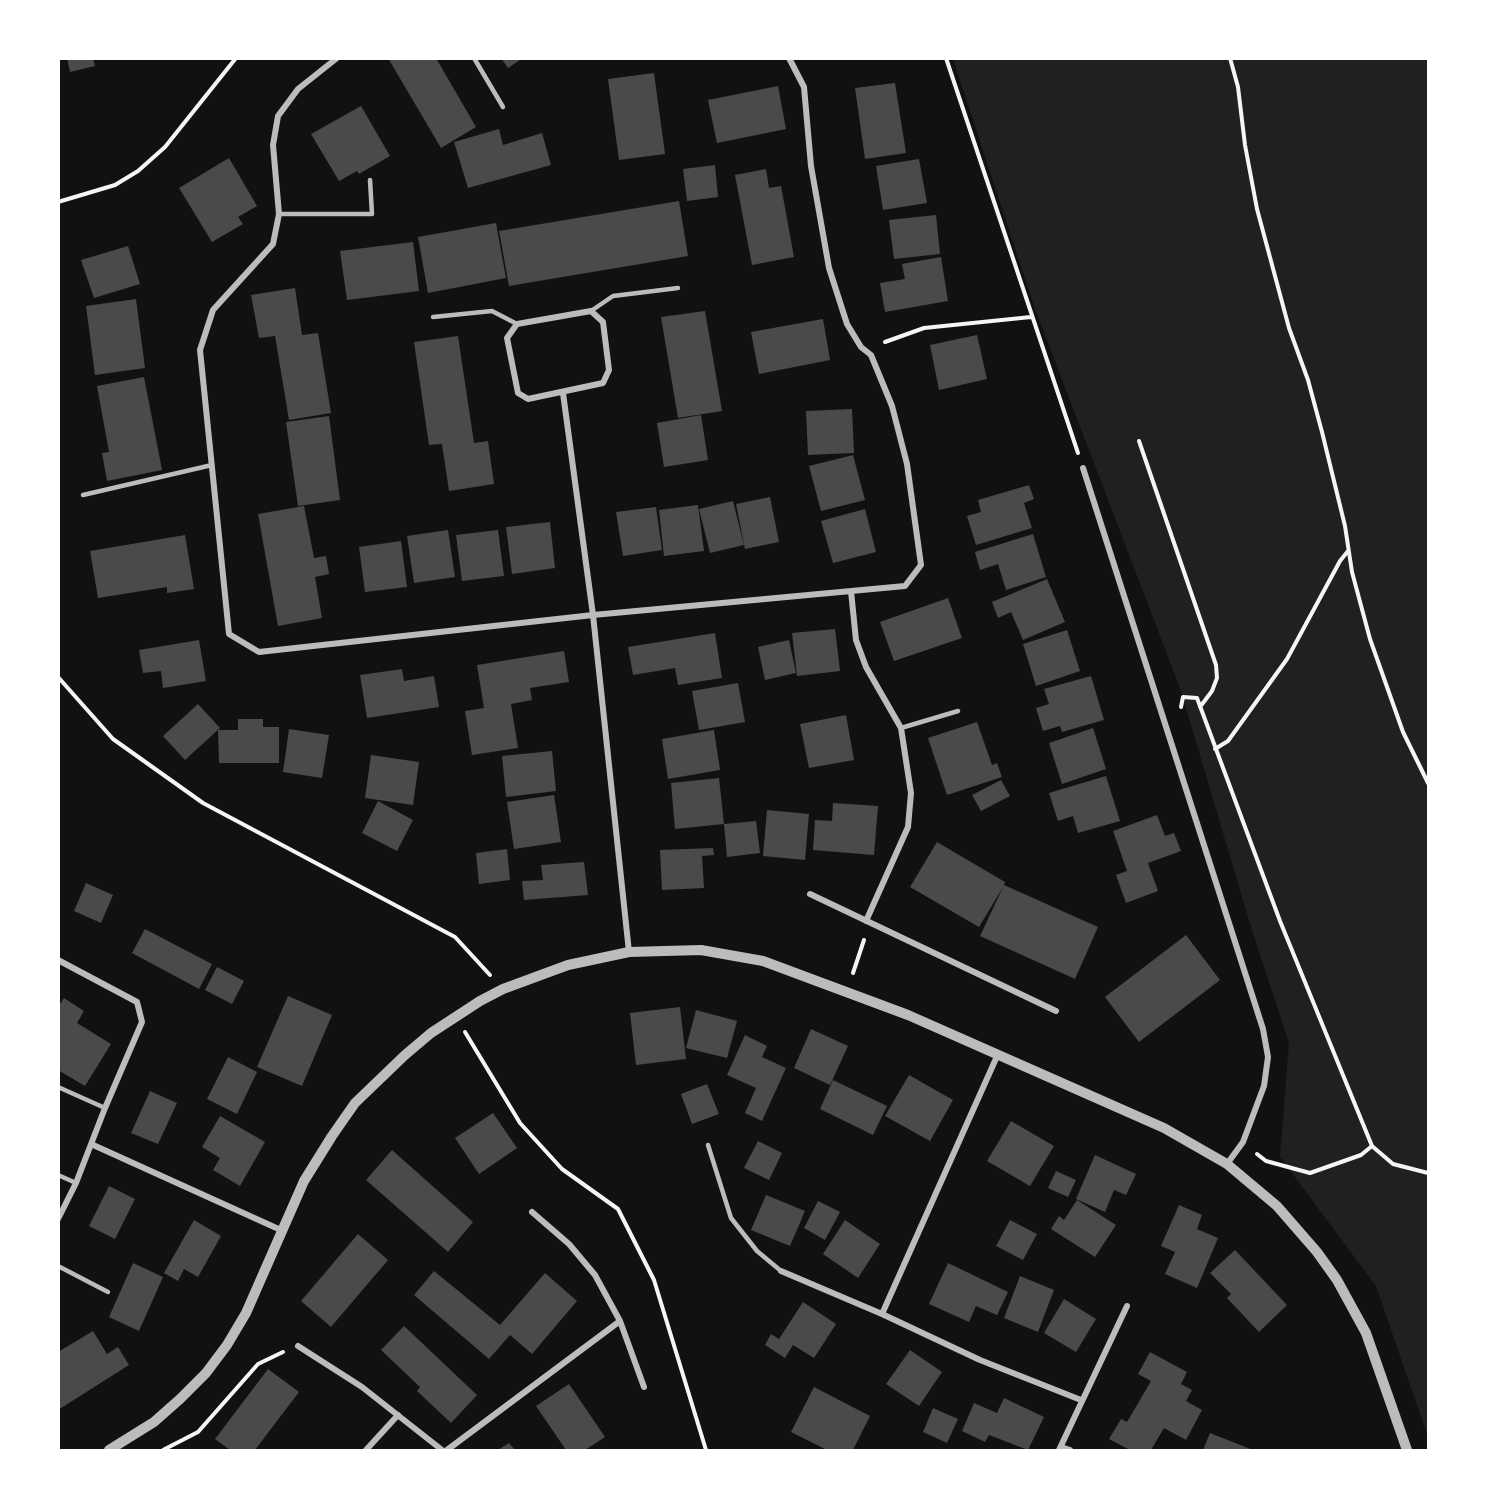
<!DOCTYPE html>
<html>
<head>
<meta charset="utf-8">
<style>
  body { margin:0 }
  #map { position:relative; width:1487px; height:1509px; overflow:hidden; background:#111; font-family:Helvetica,sans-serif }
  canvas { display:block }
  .frame { position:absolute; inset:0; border:60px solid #fff; pointer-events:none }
</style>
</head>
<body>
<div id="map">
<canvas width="1487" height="1509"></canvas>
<div class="frame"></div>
</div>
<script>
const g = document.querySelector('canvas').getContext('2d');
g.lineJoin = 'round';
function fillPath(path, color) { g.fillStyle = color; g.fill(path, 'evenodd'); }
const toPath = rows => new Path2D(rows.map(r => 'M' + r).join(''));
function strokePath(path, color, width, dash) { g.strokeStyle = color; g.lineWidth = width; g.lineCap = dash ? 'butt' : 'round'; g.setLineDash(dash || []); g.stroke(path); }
fillPath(toPath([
  [953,59,1428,59,1428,1437,1376,1286,1280,1157,1289,1043,1251,927,1180,688,1035,309]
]), '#202020');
fillPath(toPath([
  [67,58,93,58,95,66,70,72],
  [388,58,436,58,476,127,441,148],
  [501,58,523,58,508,68],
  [654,73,665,154,619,160,608,79],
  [895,83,906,153,865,159,855,88],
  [778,86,786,129,717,143,708,100],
  [361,106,390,156,359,174,357,171,339,181,311,134],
  [499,129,503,145,542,133,551,165,468,188,454,142],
  [229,158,257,206,238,217,243,224,212,242,179,188],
  [919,159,927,203,883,210,876,166],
  [715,165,718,197,687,201,683,169],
  [766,169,769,188,781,186,794,257,752,265,735,175],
  [679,201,688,256,509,286,499,231],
  [936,215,940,254,894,259,889,220],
  [496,223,506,278,428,293,418,237],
  [413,242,419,291,347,300,340,251],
  [128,246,140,284,94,298,81,260],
  [941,257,948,301,885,312,880,283,905,279,902,264],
  [295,288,302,335,318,333,331,413,289,420,275,336,259,338,251,295],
  [136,299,145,368,95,375,86,306],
  [705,311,722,411,678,418,661,317],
  [823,319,830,360,759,374,751,332],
  [977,335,987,379,939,390,930,345],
  [458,336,474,443,488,441,494,484,449,491,442,444,429,445,414,342],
  [144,377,162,470,107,481,102,453,109,452,97,386],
  [852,409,854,453,808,455,806,411],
  [701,415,708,460,664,467,657,423],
  [329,416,340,500,298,506,286,422],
  [853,455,865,500,821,511,809,466],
  [1029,485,1034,499,1024,503,1032,528,976,545,967,516,981,512,978,500],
  [770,497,779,542,745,549,736,504],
  [733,501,744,545,710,553,699,509],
  [698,505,704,551,664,556,659,510],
  [304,506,314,558,326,556,329,574,315,577,322,618,278,626,258,514],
  [656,507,662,550,623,556,616,512],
  [865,509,876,552,833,563,821,521],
  [550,522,555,568,512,574,506,527],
  [448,530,455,577,414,583,407,536],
  [498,530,504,576,462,581,456,535],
  [1033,534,1046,577,1006,590,998,564,980,570,975,552],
  [185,535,194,589,167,593,167,587,98,598,90,551],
  [401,541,407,587,365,592,359,547],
  [1047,579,1065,622,1023,640,1011,612,998,618,992,602],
  [948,598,962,638,894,661,880,622],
  [835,629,840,671,797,676,792,633],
  [1067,630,1080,671,1036,686,1023,644],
  [715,633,722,678,678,685,675,668,633,675,628,647],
  [199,640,206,681,163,688,161,671,143,673,139,650],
  [789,640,796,673,765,680,758,647],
  [564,651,569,682,530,688,532,700,511,704,518,748,472,755,465,711,484,708,477,665],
  [402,669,404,681,434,676,439,707,367,718,360,675],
  [1091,676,1104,720,1062,732,1060,726,1043,731,1036,708,1049,704,1044,689],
  [738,683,745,722,699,730,692,691],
  [198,704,220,728,185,760,163,736],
  [846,715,854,760,809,768,800,724],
  [238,719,263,719,263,727,279,727,279,763,219,763,218,730,238,730],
  [977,722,992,765,997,763,1002,777,947,795,928,738],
  [1093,728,1106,769,1062,784,1049,743],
  [289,729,329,735,322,778,283,772],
  [714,730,720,770,668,779,662,739],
  [552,751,556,791,506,797,502,756],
  [371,755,419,762,413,805,365,798],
  [1106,776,1120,821,1078,833,1073,816,1058,821,1049,793],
  [719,778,724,824,675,829,671,783],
  [1001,780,1010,796,981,811,972,795],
  [554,795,561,842,514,849,507,802],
  [378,801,413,820,397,851,362,833],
  [833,803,878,806,874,855,813,850,815,820,832,821],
  [767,810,809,814,805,860,763,856],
  [1157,815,1165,836,1174,833,1181,851,1148,863,1158,891,1126,903,1116,875,1127,871,1113,831],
  [756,821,760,853,727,857,724,824],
  [937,842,1005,882,1004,885,1098,927,1075,979,980,936,1003,887,979,927,910,887],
  [713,848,714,855,702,856,704,888,662,890,660,850],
  [507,849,510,880,479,884,476,853],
  [584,862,588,895,524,900,522,881,543,880,541,865],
  [86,883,113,895,101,923,74,911],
  [145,929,212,964,199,989,132,953],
  [1186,935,1220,980,1139,1042,1105,997],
  [217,967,244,981,232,1004,205,990],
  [288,996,332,1015,302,1086,257,1067],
  [64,998,84,1011,77,1023,111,1044,85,1086,58,1070,58,1007],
  [680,1007,686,1059,636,1065,630,1013],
  [696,1010,737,1021,727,1058,686,1048],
  [811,1029,848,1046,830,1085,794,1068],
  [745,1035,767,1046,762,1057,786,1068,762,1121,745,1113,756,1088,727,1075],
  [228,1057,257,1072,237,1114,207,1099],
  [909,1075,953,1100,930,1141,885,1116],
  [833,1080,887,1106,873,1135,820,1109],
  [707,1084,719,1114,692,1124,681,1094],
  [150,1091,177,1103,158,1144,131,1133],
  [493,1113,517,1148,479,1174,455,1138],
  [220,1116,265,1142,240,1186,213,1170,220,1158,202,1147],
  [1011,1121,1054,1146,1030,1186,987,1161],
  [758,1141,782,1153,769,1180,744,1168],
  [392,1150,473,1222,448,1252,366,1180],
  [1095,1155,1136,1174,1126,1195,1114,1190,1105,1212,1076,1199],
  [1056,1171,1076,1180,1068,1197,1048,1188],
  [109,1186,135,1199,115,1239,89,1226],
  [766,1195,805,1211,790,1246,751,1230],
  [1077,1200,1116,1225,1095,1257,1051,1229,1059,1216,1064,1220],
  [818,1201,840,1212,825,1240,804,1228],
  [1179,1205,1202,1215,1197,1229,1218,1238,1197,1288,1165,1274,1175,1252,1161,1246],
  [194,1220,221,1236,198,1277,184,1269,178,1281,164,1273],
  [845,1220,880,1244,858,1278,823,1254],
  [1010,1220,1037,1234,1023,1260,996,1246],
  [358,1234,388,1260,331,1327,301,1301],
  [1235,1250,1287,1305,1259,1332,1227,1298,1231,1294,1210,1273],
  [133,1263,163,1277,139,1331,109,1317],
  [948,1263,1008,1292,997,1315,976,1306,969,1322,929,1304],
  [434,1271,500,1325,545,1273,577,1301,532,1354,510,1335,489,1359,414,1295],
  [1020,1276,1054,1290,1038,1332,1004,1318],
  [1064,1299,1096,1319,1076,1352,1044,1333],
  [803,1302,836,1324,814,1358,793,1345,785,1358,765,1345,771,1334,779,1339],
  [404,1326,477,1395,451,1423,417,1391,420,1387,381,1350],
  [93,1331,107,1354,118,1347,129,1365,58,1410,58,1352],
  [910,1350,942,1372,919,1406,886,1384],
  [1150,1352,1187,1372,1181,1384,1192,1390,1186,1401,1202,1410,1186,1440,1164,1428,1151,1450,1130,1450,1109,1439,1121,1419,1127,1422,1151,1381,1138,1374],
  [268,1369,299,1392,255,1450,230,1450,215,1439],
  [569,1384,605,1437,585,1450,566,1450,536,1406],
  [814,1387,870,1416,853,1450,827,1450,791,1432],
  [1004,1398,1044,1417,1028,1450,989,1435,985,1442,962,1431,974,1403,997,1413],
  [933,1408,958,1419,947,1443,923,1432],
  [1210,1433,1253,1450,1203,1450],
  [509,1443,515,1450,498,1450]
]), '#4a4a4a');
strokePath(toPath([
  [946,58,1078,453],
  [1230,58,1238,87,1245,145,1257,209,1289,328,1308,380,1322,432,1345,526,1352,572,1370,639,1403,732,1428,783],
  [58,202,115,185,138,171,165,147,236,58],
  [885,342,924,328,1031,317],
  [1139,441,1216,665,1217,678,1212,691,1200,707],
  [58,677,113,739,203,803,455,937,490,975],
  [1181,707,1183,697,1197,698,1280,921,1372,1146,1393,1164,1428,1173],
  [1215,749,1228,741,1287,659,1340,561,1348,551],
  [853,973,864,940],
  [465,1032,520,1123,562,1169,618,1209,654,1280,706,1450],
  [1257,1154,1266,1161,1310,1173,1361,1155,1372,1146],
  [163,1450,198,1432,258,1364,283,1352]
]), '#f5f5f5', 4);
strokePath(toPath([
  [474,58,503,107],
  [279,214,372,214,370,180],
  [591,311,613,296,678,288],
  [433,317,492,311,517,324],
  [83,495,212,465],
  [901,728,958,711],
  [58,1087,105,1108],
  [708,1145,731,1218,757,1251,781,1271],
  [58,1175,76,1183],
  [58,1266,108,1292]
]), '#bcbcbc', 4.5);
strokePath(toPath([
  [337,58,298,89,278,116,273,145,279,214,273,244,213,310,200,350,229,634,259,652,593,615,905,586,921,565,907,464,892,406,871,355,861,347,847,324,829,268,811,166,804,87,789,58],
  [591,311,603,322,609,370,603,383,528,399,518,393,507,338,517,324,591,311],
  [563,393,593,615,629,952],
  [1083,468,1263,1029,1268,1057,1264,1086,1243,1142,1227,1164],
  [851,591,856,640,866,667,901,728,911,793,908,827,866,921],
  [810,894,1056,1011],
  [58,960,137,1002,142,1022,105,1108,76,1183,58,1219],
  [91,1144,283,1231],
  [532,1212,569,1244,595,1275,620,1321,644,1387],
  [781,1271,882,1314,980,1360,1081,1400],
  [882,1314,998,1054],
  [298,1346,362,1387,442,1450],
  [1061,1447,1070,1450],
  [366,1450,398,1415],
  [447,1450,620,1321],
  [1059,1450,1127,1306]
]), '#bcbcbc', 6);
strokePath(toPath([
  [109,1450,154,1422,180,1399,206,1373,227,1345,246,1313,304,1181,332,1136,355,1103,405,1055,431,1033,480,1001,503,989,568,965,629,952,701,950,763,961,908,1015,1164,1128,1227,1164,1277,1206,1317,1252,1337,1280,1366,1333,1407,1450]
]), '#bcbcbc', 10);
</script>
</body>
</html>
